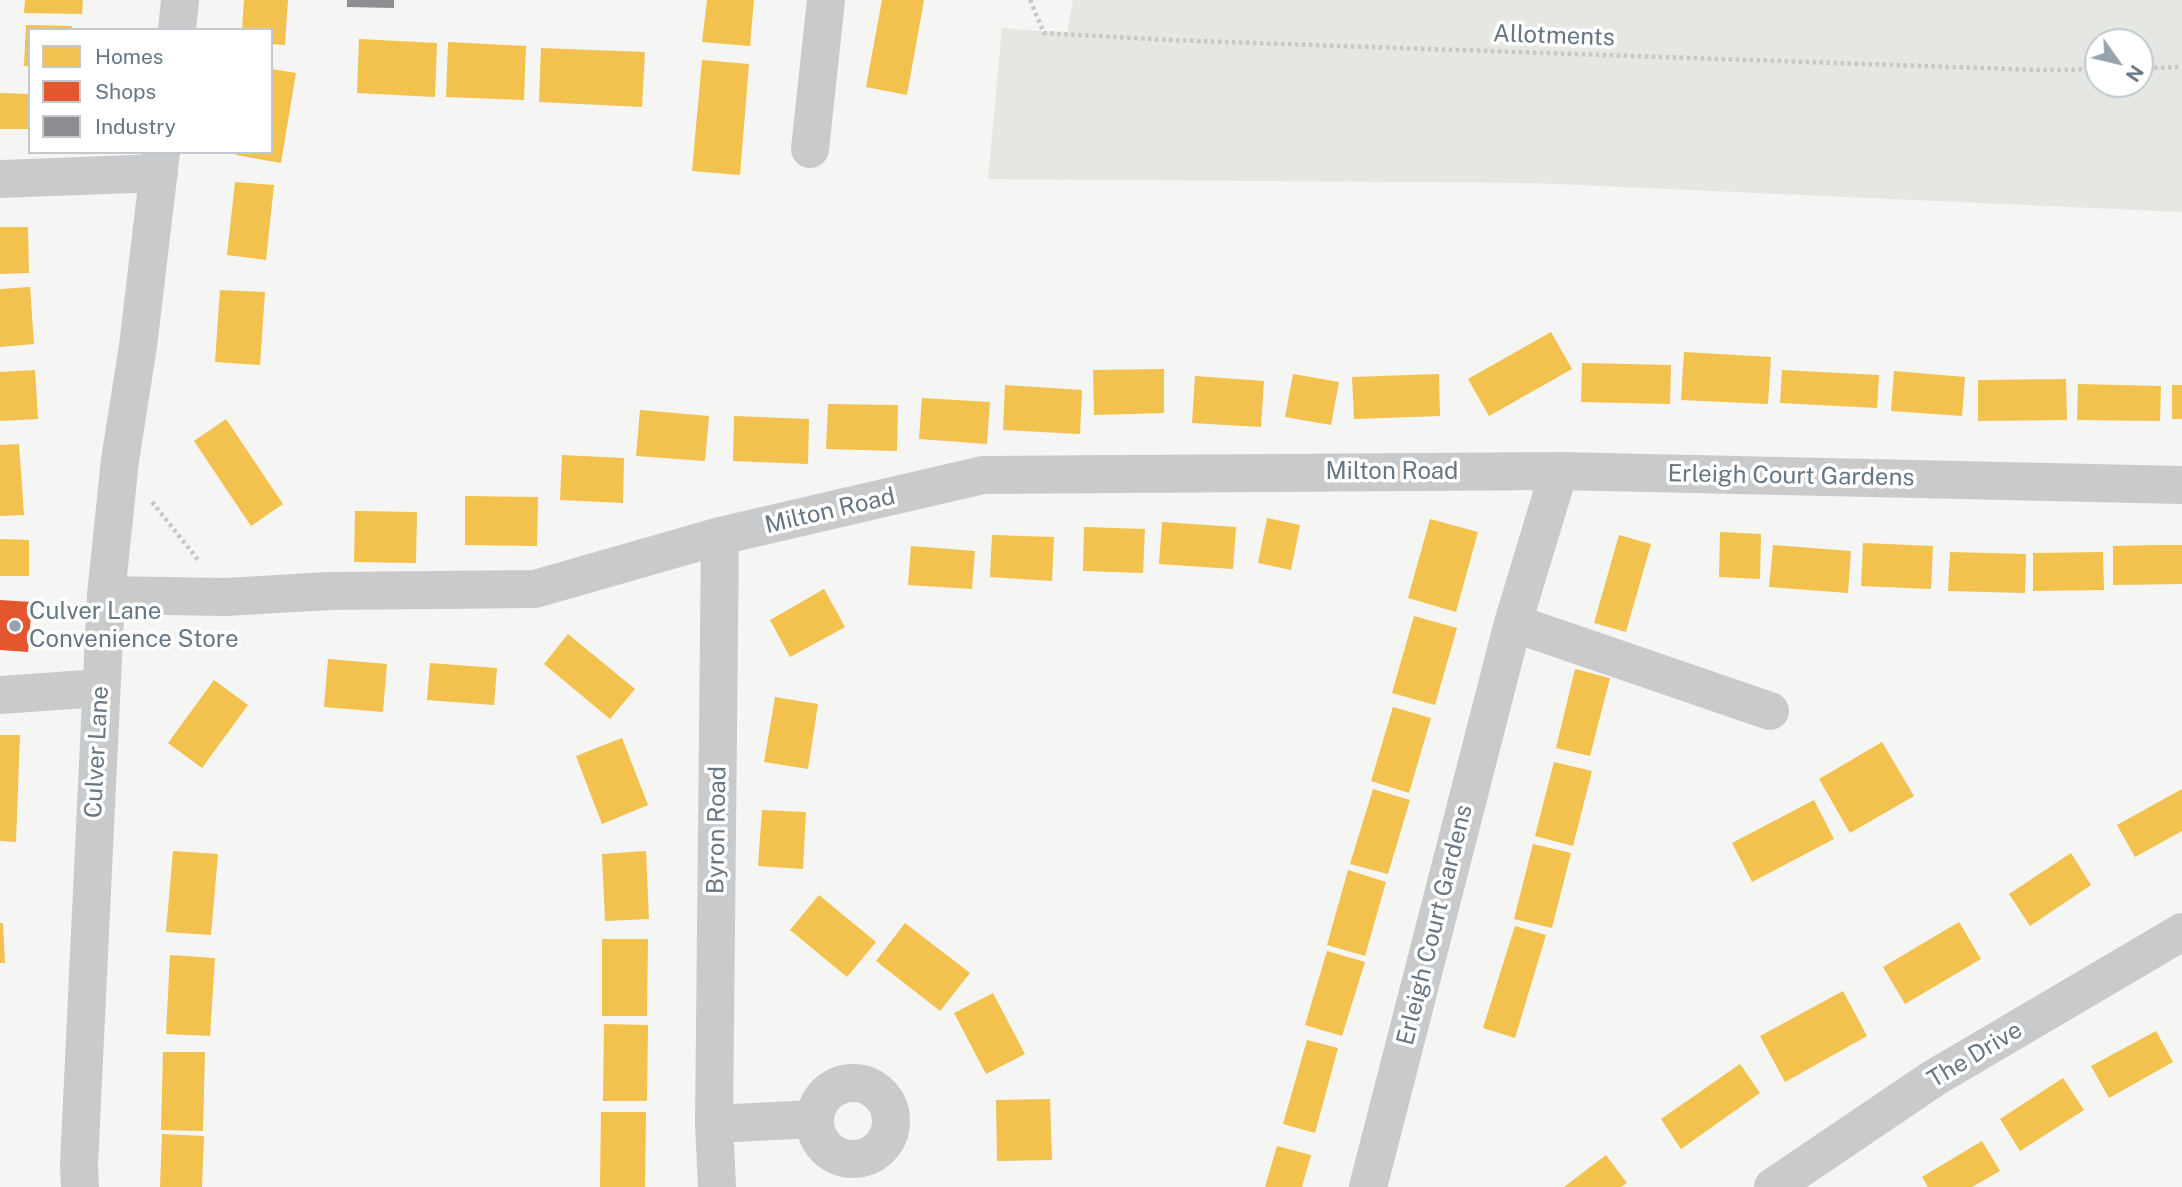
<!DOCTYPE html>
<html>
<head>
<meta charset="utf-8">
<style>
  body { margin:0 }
  #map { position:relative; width:2182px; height:1187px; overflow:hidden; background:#f5f5f3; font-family:"Public Sans",sans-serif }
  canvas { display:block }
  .legend { position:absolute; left:28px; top:28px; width:245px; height:126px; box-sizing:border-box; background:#fff; border:2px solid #c2c8cd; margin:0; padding:9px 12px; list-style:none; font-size:21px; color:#667682 }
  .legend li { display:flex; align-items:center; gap:14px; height:35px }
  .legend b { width:35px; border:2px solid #c2c8cd }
  .north { position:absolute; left:2084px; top:28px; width:70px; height:70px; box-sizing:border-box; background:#fff; border:2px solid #c2c8cd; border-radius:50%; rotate:124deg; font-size:19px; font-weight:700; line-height:28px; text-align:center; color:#667682 }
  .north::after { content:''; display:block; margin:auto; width:24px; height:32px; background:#98a2aa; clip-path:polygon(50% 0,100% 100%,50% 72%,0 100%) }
</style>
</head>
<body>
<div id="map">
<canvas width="2182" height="1187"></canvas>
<ul class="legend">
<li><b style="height:19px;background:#f2c14e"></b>Homes</li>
<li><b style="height:19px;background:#e4572e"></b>Shops</li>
<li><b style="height:19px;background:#8d8d92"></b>Industry</li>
</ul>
<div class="north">N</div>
</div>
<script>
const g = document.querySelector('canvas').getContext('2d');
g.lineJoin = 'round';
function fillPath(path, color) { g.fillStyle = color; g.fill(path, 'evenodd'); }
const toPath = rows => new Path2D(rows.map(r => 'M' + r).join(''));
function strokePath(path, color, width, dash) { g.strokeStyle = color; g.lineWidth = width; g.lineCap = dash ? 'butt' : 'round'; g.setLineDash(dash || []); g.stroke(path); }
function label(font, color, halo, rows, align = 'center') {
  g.font = font + ' "Public Sans",sans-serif'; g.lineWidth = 7; g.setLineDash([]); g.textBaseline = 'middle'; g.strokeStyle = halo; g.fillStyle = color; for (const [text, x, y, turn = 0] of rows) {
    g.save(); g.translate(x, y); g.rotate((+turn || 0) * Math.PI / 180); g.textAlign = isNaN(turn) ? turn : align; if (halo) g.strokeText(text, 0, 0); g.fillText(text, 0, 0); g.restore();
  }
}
fillPath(toPath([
  [1073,0,2182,0,2182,212,1534,183,988,179,1002,28,1067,33],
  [2098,42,2140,42,2140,84,2098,84]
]), '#e4e7e2');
fillPath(toPath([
  [25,0,83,0,82,14,24,13],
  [244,0,288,0,285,45,271,44,271,30,242,30],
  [707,0,754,0,750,46,702,42],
  [882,0,924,0,907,95,866,87],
  [26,25,72,26,71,30,30,30,30,66,24,66],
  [359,39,437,43,435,97,357,93],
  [448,42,526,46,524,100,446,97],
  [541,48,645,52,642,107,539,102],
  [702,60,749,64,740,175,692,171],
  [271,69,296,73,281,163,236,155,237,152,271,152],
  [0,93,30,94,30,129,0,129],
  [235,182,274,185,266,260,227,255],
  [0,227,28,227,29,273,0,274],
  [30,287,34,344,0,347,0,289],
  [220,290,265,292,260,365,215,362],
  [1551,332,1572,369,1489,416,1468,379],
  [1684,352,1771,357,1768,404,1681,400],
  [1582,363,1671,365,1670,404,1581,402],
  [1164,369,1164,413,1094,415,1093,370],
  [35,370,38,419,0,421,0,372],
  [1782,370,1879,375,1877,408,1780,403],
  [1894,371,1965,377,1962,416,1891,411],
  [1293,374,1339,382,1331,425,1285,417],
  [1439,374,1440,416,1354,419,1352,377],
  [1195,376,1264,381,1261,427,1192,423],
  [2066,379,2067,420,1978,421,1978,380],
  [2078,384,2161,386,2160,421,2077,420],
  [1005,385,1082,390,1080,434,1003,430],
  [2172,385,2182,385,2182,419,2172,419],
  [922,398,990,402,987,444,919,439],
  [828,404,898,405,897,451,826,449],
  [640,410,709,416,705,461,636,456],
  [734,416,809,419,808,464,733,461],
  [226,419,283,504,251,526,194,441],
  [19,444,24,515,0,516,0,445],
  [562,455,624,458,623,503,560,500],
  [465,496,538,497,537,546,465,545],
  [355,511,417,512,416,563,354,562],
  [1267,518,1300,525,1291,570,1258,563],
  [1430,519,1478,532,1456,612,1408,598],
  [1162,522,1236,527,1233,569,1159,564],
  [1084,527,1145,529,1143,573,1083,571],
  [1720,532,1761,534,1760,579,1719,577],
  [992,535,1054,537,1052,581,990,577],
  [1619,535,1651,544,1626,632,1594,623],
  [0,539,29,540,29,576,0,576],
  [1863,543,1933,546,1931,589,1861,586],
  [1773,545,1851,551,1848,593,1769,587],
  [2159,545,2182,545,2182,584,2113,585,2113,546],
  [911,546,975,551,972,589,908,585],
  [1950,552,2026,554,2025,593,1948,591],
  [2103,552,2104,590,2033,591,2033,553],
  [824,589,845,627,790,657,770,620],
  [1414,616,1457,628,1435,705,1392,693],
  [568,634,635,689,610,719,544,664],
  [328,659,387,664,383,712,324,707],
  [430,663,497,668,494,705,427,700],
  [1575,669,1610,678,1590,756,1556,748],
  [214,680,248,705,202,768,168,743],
  [775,697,818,704,808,769,764,762],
  [1393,707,1431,718,1409,793,1371,781],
  [0,735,20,735,16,842,0,841],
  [622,738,648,805,602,824,576,756],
  [1882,742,1914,796,1850,833,1819,779],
  [1554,762,1592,771,1573,846,1535,836],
  [1373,789,1410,800,1388,874,1350,864],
  [2182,789,2182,831,2135,857,2117,825],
  [1814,800,1834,839,1752,882,1732,843],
  [762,810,806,812,803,869,758,866],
  [1533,844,1571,853,1552,928,1514,919],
  [173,851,218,854,211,935,166,932],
  [646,851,649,919,605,921,602,854],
  [2071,853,2091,885,2030,926,2009,894],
  [1348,870,1386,882,1365,956,1327,945],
  [819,895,876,942,847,977,790,930],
  [1959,922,1981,959,1905,1004,1883,967],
  [0,923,3,923,5,963,0,963],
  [905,923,970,973,940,1011,876,961],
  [1515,926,1546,935,1515,1038,1483,1028],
  [602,939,648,939,647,1016,602,1016],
  [1327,951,1365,962,1342,1036,1305,1025],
  [170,955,215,958,210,1036,166,1034],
  [1843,991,1867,1036,1785,1082,1760,1036],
  [993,993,1025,1054,986,1074,954,1013],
  [604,1024,648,1025,647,1101,603,1101],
  [2156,1031,2173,1062,2109,1098,2091,1066],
  [1307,1040,1338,1048,1315,1133,1283,1124],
  [163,1052,205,1052,203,1131,161,1130],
  [1740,1064,1760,1093,1681,1149,1661,1119],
  [2063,1078,2084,1110,2020,1151,2000,1119],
  [1050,1099,1052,1160,997,1161,996,1100],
  [601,1112,646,1112,645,1187,600,1187],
  [162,1134,204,1136,202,1187,160,1187],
  [1982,1141,2000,1171,1972,1187,1928,1187,1922,1177],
  [1277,1146,1311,1155,1302,1187,1265,1187],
  [1606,1155,1627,1183,1621,1187,1564,1187]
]), '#f2c14e');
fillPath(toPath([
  [0,600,32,602,28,652,0,650]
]), '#e4572e');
fillPath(toPath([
  [347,0,394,0,394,8,347,7]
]), '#8d8d92');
strokePath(toPath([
  [1030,0,1044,33,1169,40,2039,70,2098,69],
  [2140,68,2182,67],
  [152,502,199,561]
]), '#c7c8c8', 4.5, [3.5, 3.5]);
strokePath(toPath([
  [177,30,180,0],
  [810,149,826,0],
  [0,179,159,173],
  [106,595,226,597,329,591,535,589,720,536,983,475,1559,471,2182,485],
  [1513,623,1770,711],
  [0,695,100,688],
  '815 1121a38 38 0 1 1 76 0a38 38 0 1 1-76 0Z',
  [714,1124,814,1119],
  [80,1187,79,1165,106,595,120,460,138,346,161,152],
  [717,1187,714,1124,720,536],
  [1368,1187,1513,623,1559,471],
  [1773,1187,1934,1078,2182,932]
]), '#c9cacb', 38);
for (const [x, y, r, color] of [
  [15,626,7,"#98a2aa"]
]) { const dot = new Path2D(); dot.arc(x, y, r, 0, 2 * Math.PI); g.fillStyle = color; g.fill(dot); strokePath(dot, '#fff', 2.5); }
label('24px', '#667682', '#fff', [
  ["Allotments",1554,36,2],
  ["Milton Road",1392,472],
  ["Erleigh Court Gardens",1791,476,1],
  ["Milton Road",830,511,-13],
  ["Culver Lane",97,752,-87],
  ["Byron Road",717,830,-89],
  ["Erleigh Court Gardens",1435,925,-76],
  ["The Drive",1975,1055,-31]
]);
label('24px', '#667682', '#fff', [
  ["Culver Lane",29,612],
  ["Convenience Store",29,640]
], 'left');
</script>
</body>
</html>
